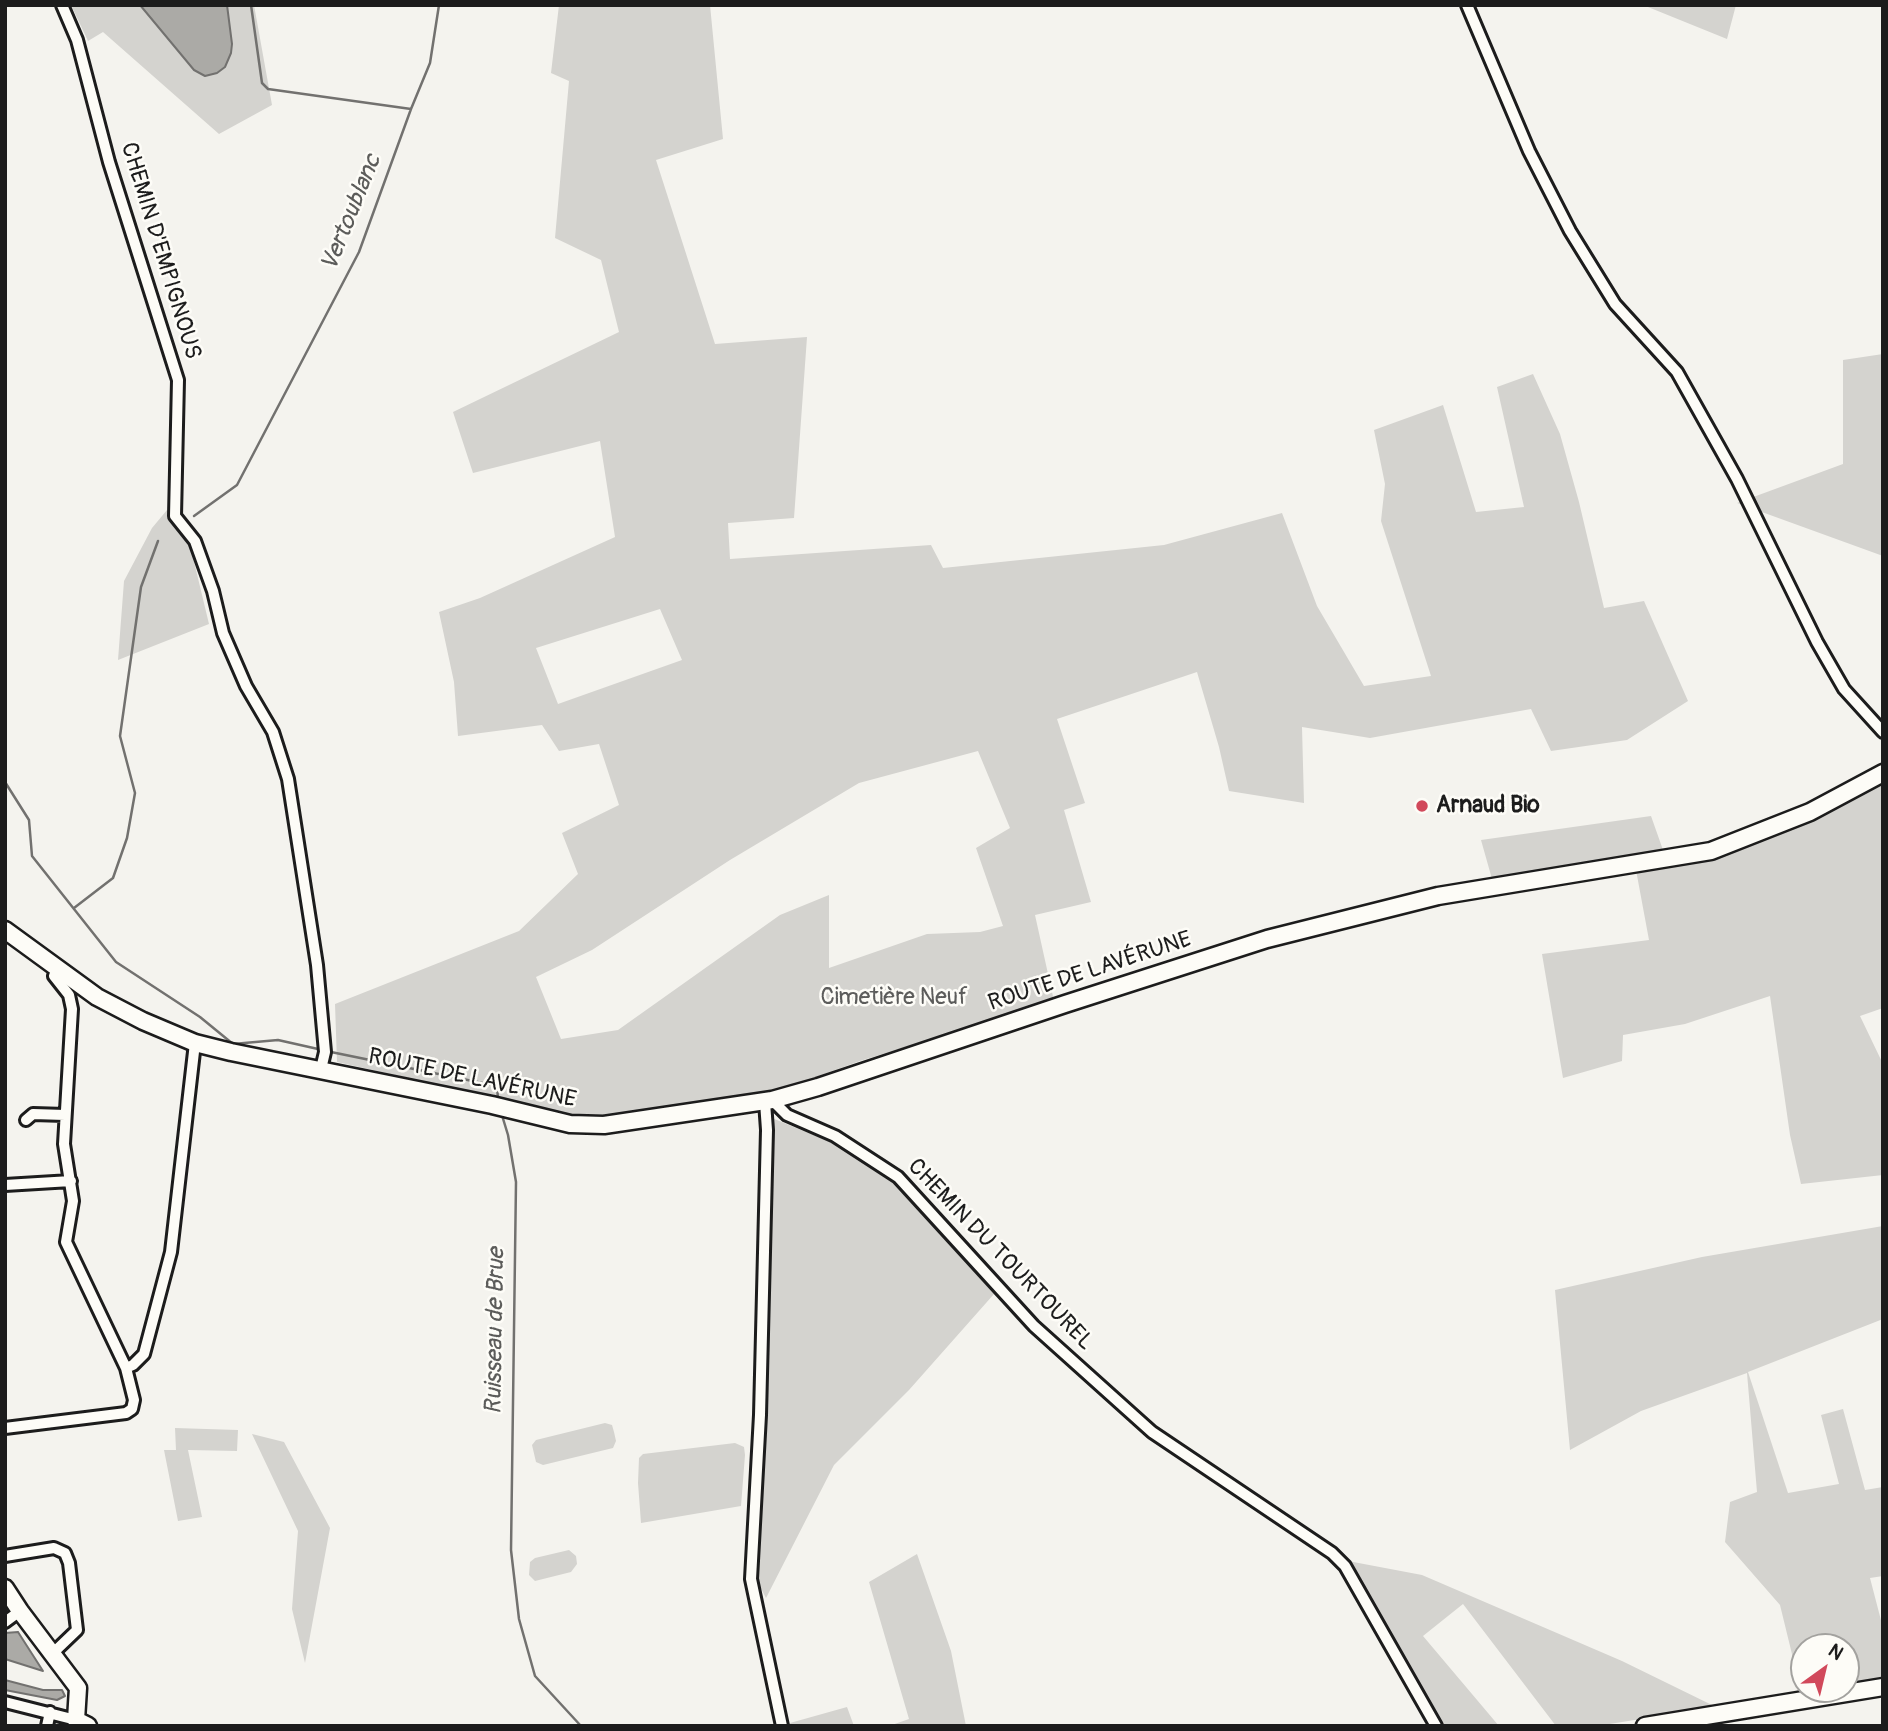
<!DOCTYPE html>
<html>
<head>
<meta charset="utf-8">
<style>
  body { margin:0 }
  #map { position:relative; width:1888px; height:1731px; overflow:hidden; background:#f4f3ee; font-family:Pangolin,sans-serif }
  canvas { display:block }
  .frame { position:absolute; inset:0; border:7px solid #1c1c1c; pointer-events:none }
  .north { position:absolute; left:1790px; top:1633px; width:70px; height:70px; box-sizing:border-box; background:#fdfcf7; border:2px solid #a3a29f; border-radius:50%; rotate:34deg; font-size:19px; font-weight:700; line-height:28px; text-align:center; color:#1c1c1c }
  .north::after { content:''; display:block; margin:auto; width:24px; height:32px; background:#d1495b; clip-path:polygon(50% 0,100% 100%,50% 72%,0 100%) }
</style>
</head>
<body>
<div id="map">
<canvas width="1888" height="1731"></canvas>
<div class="frame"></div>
<div class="north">N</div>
</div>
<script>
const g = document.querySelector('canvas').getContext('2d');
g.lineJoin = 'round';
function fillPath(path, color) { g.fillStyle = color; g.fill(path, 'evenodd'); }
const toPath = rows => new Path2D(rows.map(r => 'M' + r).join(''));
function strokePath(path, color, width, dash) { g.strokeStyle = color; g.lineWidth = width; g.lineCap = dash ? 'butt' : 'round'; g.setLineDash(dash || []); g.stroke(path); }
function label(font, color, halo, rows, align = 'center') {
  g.font = font + ' Pangolin,sans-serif'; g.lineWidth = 5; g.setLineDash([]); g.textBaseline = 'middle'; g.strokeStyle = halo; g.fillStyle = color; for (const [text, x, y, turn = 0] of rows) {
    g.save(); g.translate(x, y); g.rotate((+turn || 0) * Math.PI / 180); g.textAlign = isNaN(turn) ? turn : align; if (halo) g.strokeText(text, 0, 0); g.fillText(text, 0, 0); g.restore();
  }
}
fillPath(toPath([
  [71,5,254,5,272,105,219,134,103,32,88,41],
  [559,5,710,5,723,139,656,160,715,344,807,337,794,518,728,523,730,559,931,545,943,568,1164,545,1282,513,1317,606,1364,686,1431,676,1381,521,1385,484,1374,430,1443,405,1476,512,1524,507,1497,387,1533,374,1560,434,1579,502,1604,608,1644,601,1688,701,1627,740,1551,751,1531,709,1370,738,1302,727,1304,803,1229,791,1219,747,1197,672,1057,719,1085,803,1064,810,1091,902,1035,915,1054,1001,860,1061,785,1088,599,1121,572,1118,515,1102,337,1062,335,1004,519,931,578,874,562,833,619,805,599,744,559,751,542,725,458,736,454,682,439,612,480,598,615,537,600,441,473,473,453,412,619,332,601,260,555,238,569,81,551,73],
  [660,609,682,660,558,704,536,648],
  [978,751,1010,828,976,848,1003,926,980,932,927,934,829,968,829,895,780,915,618,1030,561,1039,536,977,592,950,730,860,859,783],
  [1643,5,1736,5,1727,39],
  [1883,354,1883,556,1737,503,1843,464,1843,360],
  [167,510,190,545,209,624,118,660,124,581,152,528],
  [1883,783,1883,1008,1860,1016,1883,1064,1883,1175,1801,1184,1790,1135,1770,996,1685,1024,1623,1035,1622,1061,1563,1078,1542,954,1649,940,1636,870,1730,853,1834,810],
  [1651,816,1663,850,1492,879,1481,840],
  [772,1118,833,1143,896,1183,994,1294,909,1390,834,1465,766,1598,755,1577,766,1428],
  [1883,1226,1883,1319,1748,1372,1788,1493,1839,1484,1821,1415,1843,1409,1865,1490,1883,1487,1883,1576,1870,1578,1883,1628,1883,1679,1846,1684,1846,1647,1804,1647,1804,1689,1817,1689,1801,1691,1780,1605,1725,1542,1730,1502,1757,1492,1747,1373,1641,1411,1570,1450,1555,1290,1702,1257],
  [605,1423,612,1425,614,1432,616,1441,613,1448,543,1465,536,1462,532,1445,536,1440],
  [175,1428,238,1430,237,1451,188,1450,202,1517,178,1521,164,1450,176,1450],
  [252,1434,284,1442,330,1528,305,1663,292,1609,298,1531],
  [735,1443,744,1447,745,1455,741,1506,641,1523,638,1483,639,1458,643,1454],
  [569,1550,576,1556,577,1564,571,1572,535,1581,529,1575,530,1562,535,1558],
  [917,1554,951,1651,966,1726,889,1726,909,1719,869,1582],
  [1348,1561,1422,1575,1622,1661,1716,1707,1597,1726,1556,1726,1463,1604,1423,1636,1499,1726,1442,1726],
  [847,1707,854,1726,791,1726,790,1723]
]), '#d4d3cf');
const water = toPath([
  [140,5,227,5,232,44,231,53,225,67,217,73,205,76,194,70,140,5],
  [18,1632,43,1671,5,1659,5,1633,18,1632],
  [5,1680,43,1690,62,1690,65,1696,57,1700,5,1690,5,1680]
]);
fillPath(water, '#abaaa6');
strokePath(water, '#72716f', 2);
strokePath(toPath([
  [251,5,262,83,268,89,411,109],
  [194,516,237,485,359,252,411,109,430,63,439,5],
  [5,782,29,820,32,856,116,962,200,1017,233,1044,278,1040,318,1049],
  [74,908,113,878,127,838,135,793,120,736,141,587,158,541],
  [331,1052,497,1086,498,1099],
  [501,1112,508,1135,516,1182,511,1550,519,1619,535,1676,581,1726]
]), '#72716f', 2.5);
const street = toPath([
  [62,5,77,40,109,162,178,380,175,516,195,541,213,591,223,633,246,686,273,732,288,779,317,965,325,1052,321,1069],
  [1467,5,1529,151,1570,231,1615,304,1677,372,1737,479,1817,642,1844,689,1883,732],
  [772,1100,787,1115,835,1136,898,1177,1034,1326,1152,1432,1332,1553,1345,1566,1436,1726],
  [765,1102,767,1130,760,1415,751,1579,782,1726],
  [26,1120,33,1114,65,1115],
  [5,1185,71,1181],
  [126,1368,133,1365,144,1354,171,1252,195,1043],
  [5,1428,126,1413,132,1409,134,1400,126,1368,66,1242,73,1201,64,1144,72,1009,69,995,54,976,57,968],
  [5,1556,54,1548,65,1553,69,1563,77,1630,52,1654],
  [5,1622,20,1611],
  [5,1702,76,1720],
  [47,1726,50,1712]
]);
const secondary = toPath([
  [5,930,97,997,143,1021,195,1043,231,1052,492,1105,570,1124,604,1125,772,1100,818,1087,1065,1004,1267,939,1438,896,1711,851,1810,812,1883,773],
  [5,1588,20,1611,78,1688,76,1720,88,1726],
  [1645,1726,1883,1687]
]);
strokePath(street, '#1c1c1c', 16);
strokePath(secondary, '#1c1c1c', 21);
strokePath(street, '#fdfcf7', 10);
strokePath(secondary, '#fdfcf7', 16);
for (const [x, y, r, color] of [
  [1422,806,7,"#d1495b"]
]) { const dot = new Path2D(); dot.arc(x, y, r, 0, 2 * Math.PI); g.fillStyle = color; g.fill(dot); strokePath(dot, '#fdfcf7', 2.5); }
label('23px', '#1c1c1c', '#fdfcf7', [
  ["CHEMIN D'EMPIGNOUS",160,251,73],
  ["ROUTE DE LAVÉRUNE",1090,972,-18],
  ["ROUTE DE LAVÉRUNE",472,1079,12],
  ["CHEMIN DU TOURTOUREL",1000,1255,46]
]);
label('bold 23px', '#1c1c1c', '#fdfcf7', [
  ["Arnaud Bio",1436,806]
], 'left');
label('23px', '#5c5c5b', '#fdfcf7', [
  ["Cimetière Neuf",894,998]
]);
label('italic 24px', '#5c5c5a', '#fdfcf7', [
  ["Vertoublanc",352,213,-68],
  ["Ruisseau de Brue",496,1331,-89]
]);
</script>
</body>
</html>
